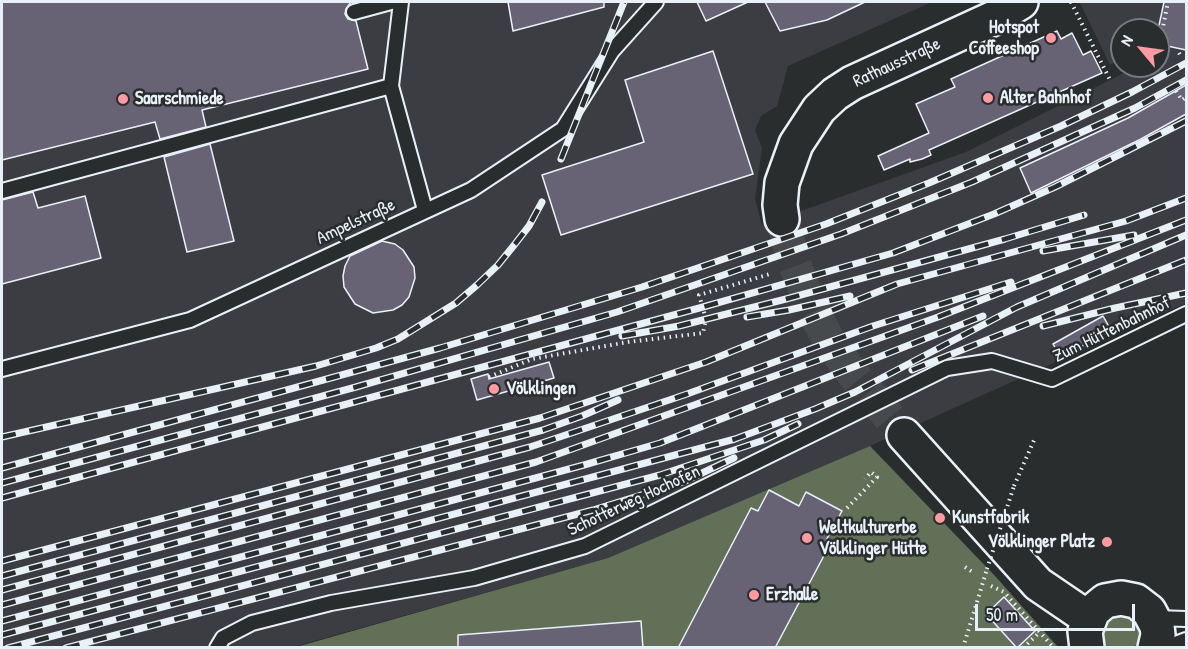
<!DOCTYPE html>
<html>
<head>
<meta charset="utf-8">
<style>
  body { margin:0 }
  #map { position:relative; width:1188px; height:649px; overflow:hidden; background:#2a2d2e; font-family:"Patrick Hand",sans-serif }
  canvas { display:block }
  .frame { position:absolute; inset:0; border:3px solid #e8f1f8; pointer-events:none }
  .north { position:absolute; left:1110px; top:18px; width:60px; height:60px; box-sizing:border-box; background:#2a2d2e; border:2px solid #767b7f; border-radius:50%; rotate:299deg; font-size:16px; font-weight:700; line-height:24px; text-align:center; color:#e8f1f8 }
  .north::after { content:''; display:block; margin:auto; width:21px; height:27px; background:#ff9aa2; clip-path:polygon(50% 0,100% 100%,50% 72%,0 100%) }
  .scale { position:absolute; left:975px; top:604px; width:160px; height:27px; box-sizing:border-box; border:3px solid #e8f1f8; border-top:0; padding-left:8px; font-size:18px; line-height:21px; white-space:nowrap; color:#e8f1f8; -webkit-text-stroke:4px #2a2d2e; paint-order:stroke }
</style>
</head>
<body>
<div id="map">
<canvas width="1188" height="649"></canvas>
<div class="frame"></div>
<div class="north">N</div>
<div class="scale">50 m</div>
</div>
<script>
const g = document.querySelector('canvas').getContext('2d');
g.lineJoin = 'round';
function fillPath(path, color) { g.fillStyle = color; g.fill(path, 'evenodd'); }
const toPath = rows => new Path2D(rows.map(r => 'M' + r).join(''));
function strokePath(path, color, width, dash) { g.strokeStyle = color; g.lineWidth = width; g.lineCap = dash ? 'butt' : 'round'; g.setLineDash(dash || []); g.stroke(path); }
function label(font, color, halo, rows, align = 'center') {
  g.font = font + ' "Patrick Hand",sans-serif'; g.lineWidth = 5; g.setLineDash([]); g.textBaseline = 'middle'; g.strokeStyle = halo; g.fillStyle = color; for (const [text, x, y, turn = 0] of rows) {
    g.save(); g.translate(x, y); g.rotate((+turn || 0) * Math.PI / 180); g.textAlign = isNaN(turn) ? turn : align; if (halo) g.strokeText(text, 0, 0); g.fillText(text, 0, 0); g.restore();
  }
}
fillPath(toPath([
  [2,2,932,2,788,66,777,106,761,116,755,130,762,148,755,199,762,225,966,152,1130,70,1129,66,1158,66,1158,30,1122,30,1122,58,1110,65,1080,3,1081,2,1186,2,1186,303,870,446,608,558,293,647,2,647]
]), '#3c3d43');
fillPath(toPath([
  [870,446,996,577,1058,647,293,648,608,558],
  [1123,614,1130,617,1139,628,1138,643,1134,647,1107,647,1101,639,1103,624,1115,615]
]), '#627057');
const building = toPath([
  [2,2,351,2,346,9,345,14,348,19,356,21,368,69,202,110,206,127,160,139,155,122,2,160,2,2],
  [508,2,604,2,604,7,513,31,508,2],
  [697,2,748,2,706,21,697,2],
  [765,2,865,2,827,20,780,31,765,2],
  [1164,2,1186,2,1186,50,1158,44,1158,30,1164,2],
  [1057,31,1061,39,1072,33,1083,55,1091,51,1102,73,929,150,931,155,922,159,910,162,910,159,884,170,878,156,929,133,916,104,955,87,951,79,1057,31],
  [713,51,753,174,561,235,542,175,644,142,625,80,713,51],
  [1186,85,1186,114,1141,139,1031,193,1020,168,1128,118,1186,85],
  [210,144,234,241,187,252,164,157,210,144],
  [33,192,38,208,85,196,101,258,2,284,2,200,33,192],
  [382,241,395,244,403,250,414,267,415,278,409,297,402,305,393,310,373,313,355,304,344,287,343,276,345,266,350,256,382,241],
  [1103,316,1111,330,1061,358,1053,344,1103,316],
  [549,362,554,378,477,400,471,379,488,374,489,379,549,362],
  [769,490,799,506,806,492,842,511,823,546,828,548,775,648,678,648,751,508,758,511,769,490],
  [1004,597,1035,631,1017,648,986,614,1004,597],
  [641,621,643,648,458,648,458,635,641,621]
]);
fillPath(building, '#676274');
strokePath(building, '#e8f1f8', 1.5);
strokePath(toPath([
  [782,219,795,265,811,306,828,339,849,369,904,435]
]), '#464a4c', 33, [33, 16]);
const lane = toPath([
  [354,12,391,2],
  [391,86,401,2],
  [2,191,391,86,425,210],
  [2,369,190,320,471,190,563,129,612,51,656,2],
  [1156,618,1186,619],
  [217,648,223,638,252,623,331,603,474,578,585,546,947,368,992,361,1052,379,1186,314],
  [1165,648,1186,640]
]);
const secondary = toPath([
  [782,219,780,205,782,183,796,144,819,109,835,94,852,83,996,17,1021,2],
  [904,435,1038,584,1088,618],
  [1087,648,1085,631,1093,611,1105,601,1121,598,1136,601,1149,611,1157,626,1158,635,1155,648]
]);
strokePath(lane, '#e8f1f8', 18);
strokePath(secondary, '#e8f1f8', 38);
strokePath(toPath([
  [1071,2,1110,80],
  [1179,53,1182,58],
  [1165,54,1160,42,1168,2],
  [1176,91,1182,100,1186,97],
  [489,377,532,359,628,342,703,333,706,319,699,295,770,274],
  [1014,486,1035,438],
  [847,508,877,477,871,472,865,479],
  [965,567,974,573],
  [991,586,1004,592,1054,648],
  [963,648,987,569],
  [1023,648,1040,632]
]), '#e8f1f8', 4, [1.5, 4.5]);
strokePath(lane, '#2a2d2e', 14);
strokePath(secondary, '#2a2d2e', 33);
const rail = toPath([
  [561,159,624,2],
  [1043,251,1134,235],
  [747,317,789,310,850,296],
  [1043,326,1115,308,1186,293],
  [622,336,679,326,786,299,1005,239,1084,215],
  [912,370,1186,260],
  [2,437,316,366,376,348,398,339,456,303,477,285,498,265,515,244,529,226,542,202],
  [2,468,440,348,642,287,826,224,929,183,1061,126,1132,92,1186,63],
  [2,483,356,387,617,312,841,234,972,182,1135,108,1186,80],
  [2,498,703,307,893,253,994,214,1055,187,1186,121],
  [2,561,540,418,706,362,897,284,1126,221,1186,198],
  [2,576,543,430,582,416,618,400],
  [2,590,530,447,687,394,873,326,1011,282],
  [2,605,536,462,938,317,1186,220],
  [2,621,584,465,660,443,983,316],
  [2,635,735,439,815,409,855,392,1017,307,1186,235],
  [8,648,660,475,764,440,798,424],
  [66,648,593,510,683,482,734,458]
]);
strokePath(rail, '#e8f1f8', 7);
strokePath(rail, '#2a2d2e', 4.5, [14]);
strokePath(toPath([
  [987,569,1014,486]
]), '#e8f1f8', 4, [1.5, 4.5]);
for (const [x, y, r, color] of [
  [1051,38,6,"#ff9aa2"],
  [988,98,6,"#ff9aa2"],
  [123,99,6,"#ff9aa2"],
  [494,389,6,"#ff9aa2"],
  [940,518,6,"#ff9aa2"],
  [807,538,6,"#ff9aa2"],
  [1107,542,6,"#ff9aa2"],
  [754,595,6,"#ff9aa2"]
]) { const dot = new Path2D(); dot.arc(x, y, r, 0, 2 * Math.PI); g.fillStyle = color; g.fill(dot); strokePath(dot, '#2a2d2e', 2); }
label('bold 18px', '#e8f1f8', '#2a2d2e', [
  ["Hotspot",1039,28,"right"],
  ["Coffeeshop",1039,49,"right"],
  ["Alter Bahnhof",1000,98],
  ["Saarschmiede",135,99],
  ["Völklingen",506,389],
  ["Kunstfabrik",952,518],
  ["Weltkulturerbe",819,528],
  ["Völklinger Hütte",819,549],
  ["Völklinger Platz",1095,542,"right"],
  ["Erzhalle",766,595]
], 'left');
label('18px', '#e8f1f8', '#2a2d2e', [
  ["Rathausstraße",897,63,-25],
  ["Ampelstraße",356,222,-25],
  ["Zum Hüttenbahnhof",1112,330,-26],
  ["Schotterweg Hochofen",634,501,-25]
]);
</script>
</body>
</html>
